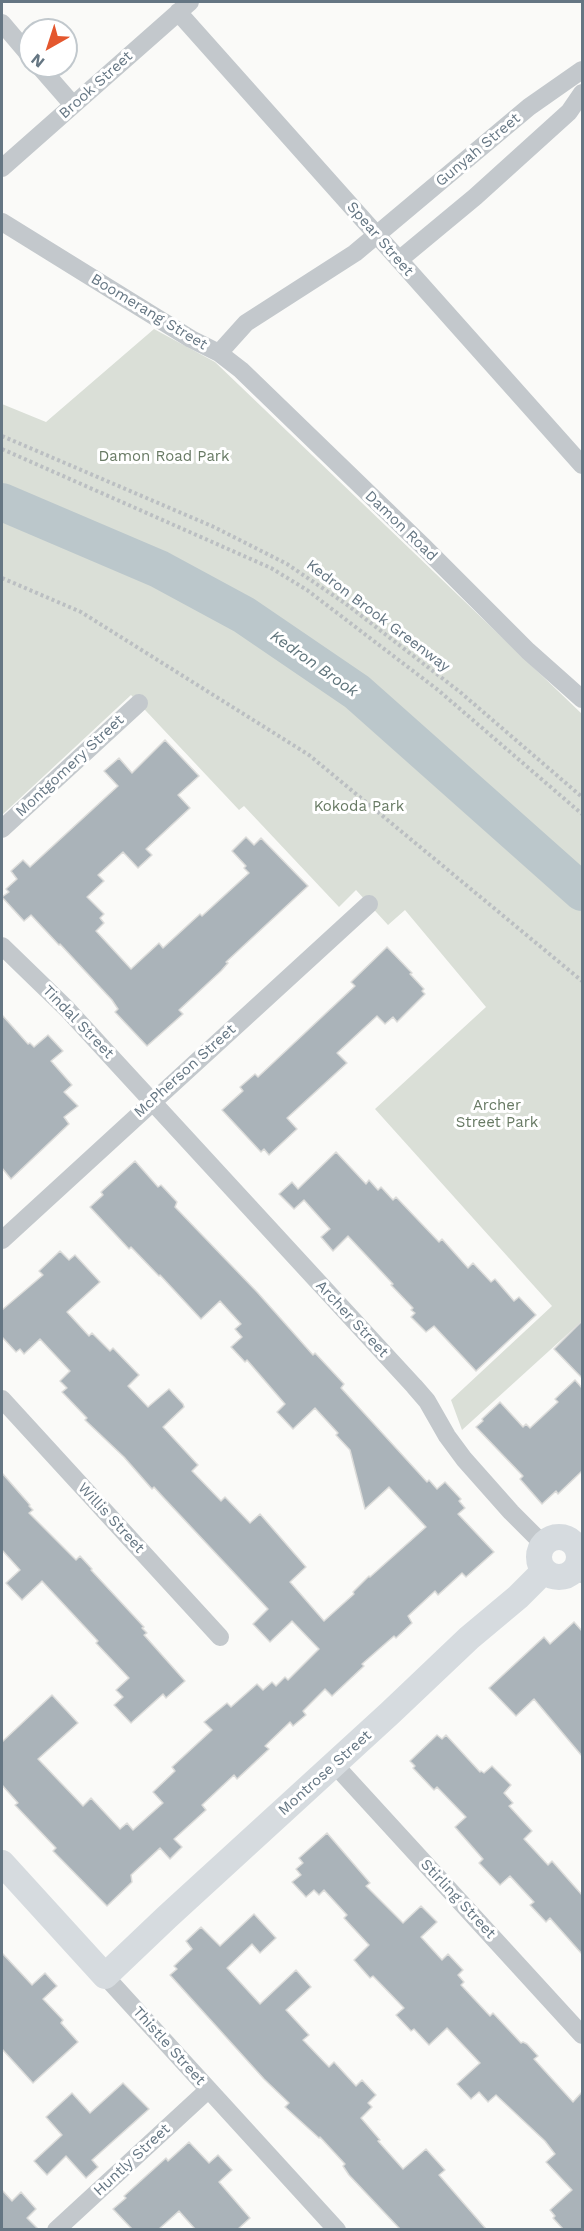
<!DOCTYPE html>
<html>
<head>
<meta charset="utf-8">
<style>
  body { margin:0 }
  #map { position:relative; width:584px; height:2231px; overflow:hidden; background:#fafaf8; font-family:"Work Sans",sans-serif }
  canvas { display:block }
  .frame { position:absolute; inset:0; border:3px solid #657683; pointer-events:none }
  .north { position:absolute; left:18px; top:18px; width:60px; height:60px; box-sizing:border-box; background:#fff; border:2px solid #c1c8cd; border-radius:50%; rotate:219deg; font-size:16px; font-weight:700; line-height:24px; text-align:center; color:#657683 }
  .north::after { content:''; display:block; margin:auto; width:21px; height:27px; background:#e4572e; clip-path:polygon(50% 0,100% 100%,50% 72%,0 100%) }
</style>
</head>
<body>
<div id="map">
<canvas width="584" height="2231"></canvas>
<div class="frame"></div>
<div class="north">N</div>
</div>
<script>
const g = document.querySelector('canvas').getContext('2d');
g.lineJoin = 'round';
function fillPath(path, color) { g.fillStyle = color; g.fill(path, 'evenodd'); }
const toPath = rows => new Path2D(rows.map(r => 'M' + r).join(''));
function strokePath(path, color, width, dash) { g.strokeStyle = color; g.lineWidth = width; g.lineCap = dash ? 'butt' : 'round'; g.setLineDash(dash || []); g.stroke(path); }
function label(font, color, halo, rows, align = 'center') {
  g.font = font + ' "Work Sans",sans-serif'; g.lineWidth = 6; g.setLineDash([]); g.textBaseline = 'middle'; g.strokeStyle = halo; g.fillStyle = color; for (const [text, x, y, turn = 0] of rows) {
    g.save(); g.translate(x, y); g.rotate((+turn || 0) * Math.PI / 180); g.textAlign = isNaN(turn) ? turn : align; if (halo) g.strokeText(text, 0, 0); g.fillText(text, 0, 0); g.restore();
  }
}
fillPath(toPath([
  [154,329,215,362,582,714,582,1321,462,1430,451,1400,552,1306,375,1109,486,1007,405,910,388,925,356,890,339,907,244,806,239,810,131,695,2,815,2,404,46,422]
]), '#dadfd7');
strokePath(toPath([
  [2,502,159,569,244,615,357,692,582,892]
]), '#bbc7cb', 38);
const building = toPath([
  [165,740,199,776,178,795,190,808,146,849,152,855,138,868,123,852,98,875,104,881,87,897,104,914,100,918,104,923,96,931,131,969,159,943,163,948,200,914,202,916,249,873,244,868,246,866,232,851,246,837,254,845,261,838,308,886,226,962,228,963,221,971,179,1010,183,1014,147,1046,115,1012,118,1009,112,1000,60,944,59,945,31,915,24,921,2,897,9,892,6,889,17,879,11,871,23,860,30,867,118,786,104,771,119,758,132,773,165,740],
  [387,947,412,973,410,974,424,989,422,991,425,994,397,1022,393,1017,385,1024,377,1016,337,1053,347,1063,287,1118,297,1129,269,1155,264,1149,261,1152,222,1110,243,1091,240,1087,255,1074,258,1077,355,986,351,982,387,947],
  [2,1015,28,1044,30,1043,34,1047,48,1035,63,1051,51,1061,72,1085,64,1092,78,1106,64,1117,69,1124,11,1179,2,1168,2,1015],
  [336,1152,366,1184,369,1180,378,1190,381,1187,393,1200,396,1197,439,1242,442,1239,468,1268,473,1263,491,1282,495,1279,514,1301,519,1297,536,1315,476,1371,434,1326,426,1332,411,1317,415,1313,411,1310,413,1308,391,1285,393,1284,348,1236,333,1251,321,1237,330,1229,304,1200,294,1209,279,1194,292,1182,298,1189,336,1152],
  [135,1161,158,1187,161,1185,177,1202,175,1207,257,1292,313,1355,315,1353,344,1384,341,1388,427,1482,429,1480,437,1489,445,1482,461,1499,459,1501,465,1508,458,1514,494,1552,466,1577,462,1573,438,1595,435,1591,408,1616,412,1623,396,1638,394,1636,362,1664,364,1666,332,1696,325,1689,303,1711,306,1715,293,1726,290,1722,265,1746,269,1749,237,1779,234,1775,202,1805,206,1810,174,1839,182,1847,170,1859,160,1848,131,1875,132,1882,107,1906,53,1851,56,1848,15,1805,18,1803,2,1785,2,1742,52,1695,78,1723,38,1759,83,1806,91,1798,120,1829,127,1823,133,1830,163,1803,153,1792,175,1771,172,1767,212,1730,204,1722,227,1703,231,1707,257,1684,263,1690,272,1682,276,1686,285,1677,288,1680,319,1649,292,1621,270,1642,253,1624,268,1609,164,1498,154,1487,152,1489,124,1457,85,1420,87,1418,62,1392,67,1388,60,1381,70,1371,40,1339,24,1354,20,1349,16,1352,2,1337,2,1310,43,1275,39,1271,60,1251,69,1260,75,1255,100,1282,67,1312,89,1336,92,1333,110,1351,113,1348,139,1375,128,1386,148,1407,169,1389,183,1404,184,1407,163,1427,198,1465,192,1471,221,1501,225,1497,250,1523,260,1514,306,1567,290,1582,324,1621,354,1594,353,1592,369,1576,370,1577,426,1527,389,1487,365,1509,350,1450,336,1435,338,1433,315,1408,293,1429,277,1412,285,1404,247,1360,245,1362,231,1347,242,1337,235,1329,241,1324,220,1301,201,1319,160,1275,159,1276,131,1247,129,1249,90,1207,103,1195,101,1192,135,1161],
  [582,1321,582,1378,554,1349,582,1321],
  [575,1380,582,1388,582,1471,558,1494,556,1491,542,1504,520,1479,523,1476,476,1427,483,1421,482,1419,500,1402,523,1427,526,1424,530,1428,558,1402,555,1399,575,1380],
  [2,1473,30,1505,29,1506,33,1510,29,1513,76,1560,80,1556,92,1569,91,1570,144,1627,142,1628,147,1633,144,1635,185,1681,166,1698,163,1694,131,1723,114,1705,123,1697,116,1690,129,1678,96,1643,98,1641,42,1581,22,1600,6,1583,20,1570,2,1550,2,1473],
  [574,1622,582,1631,582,1756,534,1699,516,1716,489,1688,544,1637,550,1644,574,1622],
  [437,1735,442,1739,446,1735,480,1772,481,1771,484,1773,492,1766,511,1785,504,1793,513,1803,509,1806,532,1831,524,1839,548,1865,552,1861,582,1895,582,1954,550,1918,546,1922,530,1905,534,1902,510,1876,500,1885,479,1863,483,1859,455,1827,466,1817,437,1787,434,1790,413,1768,415,1766,410,1761,437,1735],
  [327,1833,370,1883,366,1886,403,1923,421,1906,437,1922,421,1937,442,1960,448,1954,463,1970,458,1975,464,1982,461,1985,490,2016,493,2013,521,2043,523,2042,527,2044,538,2056,534,2059,573,2102,582,2092,582,2229,563,2229,553,2218,555,2216,550,2210,572,2190,546,2162,555,2154,545,2141,496,2095,488,2102,479,2092,471,2099,457,2084,480,2063,447,2028,429,2045,414,2029,411,2031,396,2015,404,2008,373,1976,370,1978,354,1960,369,1945,344,1918,347,1915,324,1890,319,1895,314,1890,306,1897,292,1882,301,1875,296,1869,303,1863,299,1858,327,1833],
  [254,1914,276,1938,260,1953,252,1944,227,1968,260,2004,296,1970,311,1987,286,2010,309,2035,303,2040,329,2067,334,2062,356,2086,362,2080,376,2095,368,2103,372,2107,361,2118,380,2140,378,2141,403,2169,426,2149,445,2170,439,2175,486,2229,400,2229,349,2175,343,2166,345,2164,320,2137,319,2138,285,2107,289,2103,264,2079,170,1975,177,1969,174,1966,192,1949,186,1941,201,1927,220,1946,254,1914],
  [2,1953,32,1985,45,1973,57,1986,43,1999,63,2020,61,2023,78,2042,33,2083,2,2049,2,1953],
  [123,2083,149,2109,92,2160,98,2167,86,2178,66,2156,47,2175,34,2161,62,2135,46,2117,72,2093,90,2113,123,2083],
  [189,2142,209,2163,218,2155,232,2170,219,2182,250,2218,238,2229,195,2229,179,2211,159,2229,132,2229,113,2209,126,2198,124,2196,166,2158,168,2161,189,2142],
  [2,2190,12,2201,21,2192,36,2209,27,2218,38,2229,2,2229,2,2190]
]);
fillPath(building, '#aab3b9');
strokePath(building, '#dcdcda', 1.5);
strokePath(toPath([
  [2,436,214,527,287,564,346,604,460,692,582,797],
  [2,449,271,568,307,590,438,690,582,814],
  [2,578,81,612,309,755,582,981]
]), '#bbbfc2', 4, [3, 3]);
strokePath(toPath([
  [178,12,582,465],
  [2,23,30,56],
  [39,66,73,105],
  [2,168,190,2],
  [2,222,191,339,219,353,246,323,355,253,529,107,582,70],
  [399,260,475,197,569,112,582,93],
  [219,353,241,370,423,546,528,651,582,699],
  [2,829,139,703],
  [2,946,67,1009,414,1386,427,1401,447,1436,464,1459,511,1512,543,1544],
  [2,1240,369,904],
  [2,1399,220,1637],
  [576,1568,582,1574],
  [334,1764,582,2035],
  [105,1976,337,2230],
  [56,2230,208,2090]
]), '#c3c8cc', 18);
strokePath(toPath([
  '539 1557a20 20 0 1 1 40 0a20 20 0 1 1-40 0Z',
  [2,1863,105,1976,167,1917,390,1713,469,1638,518,1597,544,1571]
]), '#d6dbdf', 26);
label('15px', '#657683', '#fff', [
  ["Brook Street",96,85,-42],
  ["Gunyah Street",478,150,-40],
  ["Spear Street",380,239,49],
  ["Boomerang Street",149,312,31],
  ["Damon Road",401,526,44],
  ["Kedron Brook Greenway",378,616,37],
  ["Montgomery Street",70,766,-43],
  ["Tindal Street",78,1022,46],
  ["McPherson Street",185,1071,-42],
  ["Archer Street",352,1319,47],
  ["Willis Street",111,1518,47],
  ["Montrose Street",325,1773,-42],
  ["Stirling Street",458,1899,47],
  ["Thistle Street",169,2046,48],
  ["Huntly Street",132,2160,-43]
]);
label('15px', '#687a64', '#fff', [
  ["Damon Road Park",164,457],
  ["Kokoda Park",359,807],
  ["Archer",497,1106],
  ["Street Park",497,1123]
]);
label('italic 16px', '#60757c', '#fff', [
  ["Kedron Brook",314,664,35]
]);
</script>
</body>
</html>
